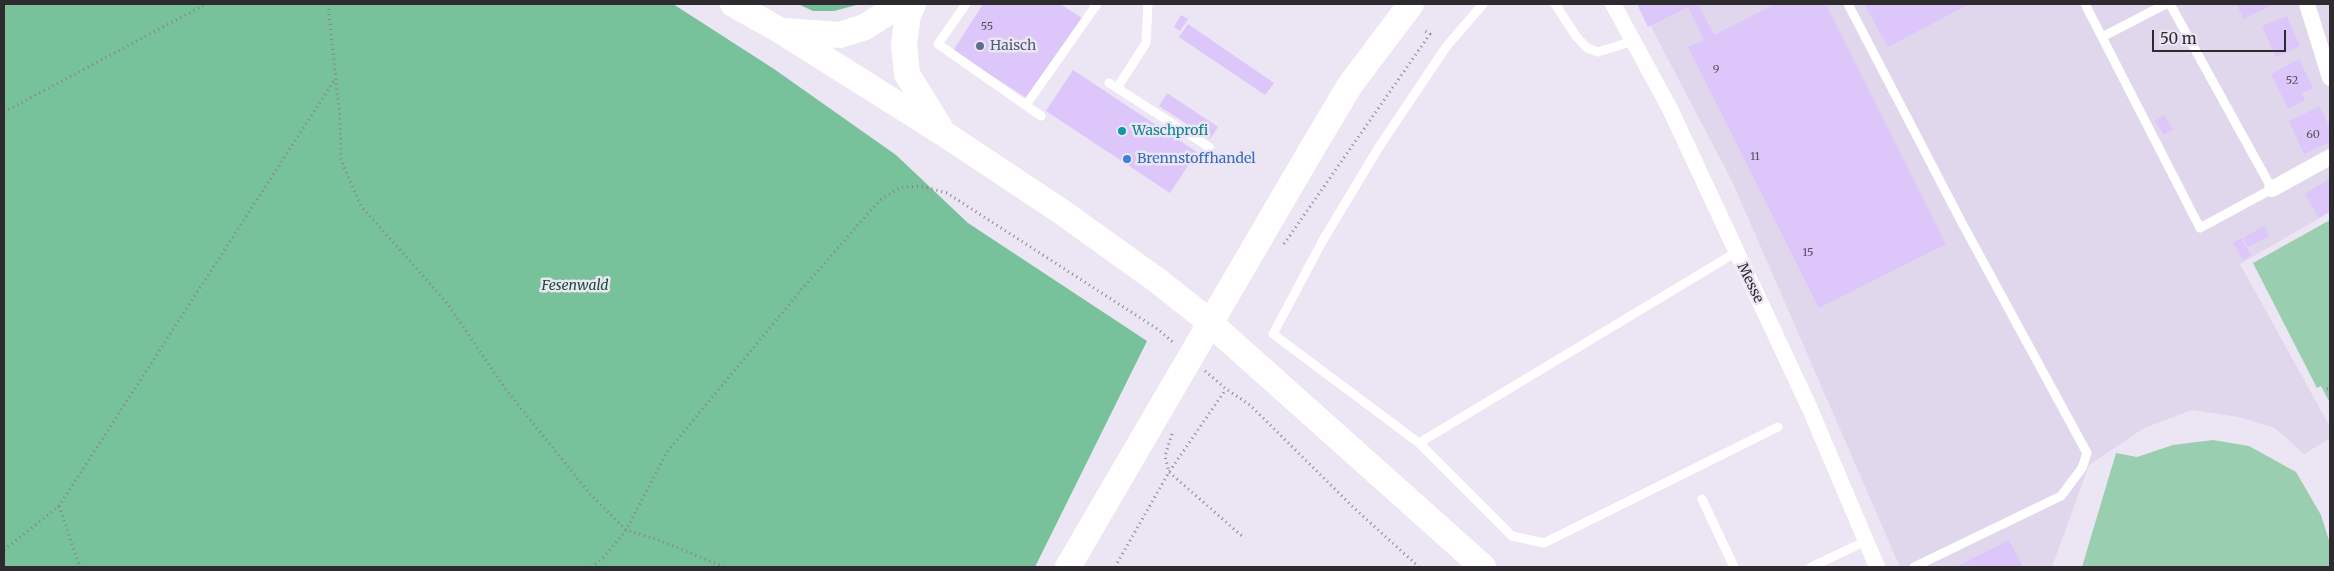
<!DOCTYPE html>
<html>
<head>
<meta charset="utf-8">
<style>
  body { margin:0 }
  #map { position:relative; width:2334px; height:571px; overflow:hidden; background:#ece5f4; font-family:Merriweather,serif }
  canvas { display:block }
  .frame { position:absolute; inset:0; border:5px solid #2d2a30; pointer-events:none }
  .scale { position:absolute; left:2152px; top:30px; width:134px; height:22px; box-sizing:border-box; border:2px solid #2d2a30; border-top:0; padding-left:6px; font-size:15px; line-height:18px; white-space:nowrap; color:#2d2a30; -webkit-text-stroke:4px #ece5f4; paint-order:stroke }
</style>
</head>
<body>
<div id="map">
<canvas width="2334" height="571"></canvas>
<div class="frame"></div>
<div class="scale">50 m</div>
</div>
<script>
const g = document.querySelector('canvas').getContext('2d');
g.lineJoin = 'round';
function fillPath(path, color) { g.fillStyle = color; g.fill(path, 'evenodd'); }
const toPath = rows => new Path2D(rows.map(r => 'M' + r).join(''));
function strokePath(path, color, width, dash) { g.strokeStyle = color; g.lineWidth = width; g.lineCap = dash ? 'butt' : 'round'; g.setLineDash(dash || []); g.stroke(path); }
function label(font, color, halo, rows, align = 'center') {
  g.font = font + ' Merriweather,serif'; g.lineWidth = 5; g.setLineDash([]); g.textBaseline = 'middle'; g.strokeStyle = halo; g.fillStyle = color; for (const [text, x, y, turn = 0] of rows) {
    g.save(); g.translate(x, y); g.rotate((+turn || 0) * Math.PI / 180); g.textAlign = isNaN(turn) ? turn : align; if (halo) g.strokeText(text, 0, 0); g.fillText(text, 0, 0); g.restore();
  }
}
fillPath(toPath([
  [1639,4,2330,4,2330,212,2240,264,2330,427,2330,438,2304,454,2275,428,2239,417,2192,410,2144,428,2089,465,2052,567,1900,567,1732,181]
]), '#e0d7ed');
fillPath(toPath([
  [2330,220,2330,403,2321,386,2317,388,2253,263],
  [2213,440,2249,446,2296,472,2321,515,2330,544,2330,567,2082,567,2116,453,2137,457,2173,445]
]), '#99ceb1');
fillPath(toPath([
  [4,4,673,4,774,69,896,155,968,223,1147,341,1035,567,4,567],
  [798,4,860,4,834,11,813,11]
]), '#77c29b');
fillPath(toPath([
  [983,4,1060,4,1082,18,1030,100,953,51],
  [1637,4,1698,4,1714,35,1775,4,1826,4,1946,244,1819,308,1688,47,1704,40,1688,7,1648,27],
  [1864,4,1969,4,1888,47],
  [2237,4,2272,4,2268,5,2269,7,2243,19],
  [1181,15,1188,19,1180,31,1174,27],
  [2287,16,2300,46,2276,57,2262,26],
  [1188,24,1274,83,1265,95,1179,37],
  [2299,59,2313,88,2302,93,2305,100,2288,109,2271,74],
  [1073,70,1197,152,1170,193,1046,111],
  [1167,93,1218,127,1210,139,1159,106],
  [2320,106,2330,128,2330,142,2304,154,2289,121],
  [2164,115,2173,129,2164,135,2155,121],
  [2330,178,2330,211,2319,218,2305,194],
  [2264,226,2270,236,2248,247,2243,238],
  [2241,238,2251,255,2243,260,2233,243],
  [2009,540,2023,567,1956,567]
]), '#ddc6fa');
strokePath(toPath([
  [328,4,340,119,341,160,361,206,447,303,507,391,590,494,626,530,656,539,724,567],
  [4,112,206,4],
  [1284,244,1430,34,1423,30],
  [1205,371,1226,389,1250,405,1354,508,1419,567],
  [2327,389,2330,388],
  [1172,434,1165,456,1169,472,1243,537],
  [59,506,80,567],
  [4,550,59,506,335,79],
  [591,567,603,558,626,530,667,452,802,289,880,200,901,187,921,186,947,193,1159,330,1175,344],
  [1115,567,1169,472,1226,389]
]), '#88838d', 3, [1, 4]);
strokePath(toPath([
  [966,4,938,44,1041,116],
  [1483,4,1446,47,1379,147,1323,240,1273,334,1419,443,1512,536,1544,543,1778,427],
  [1555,4,1576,36,1587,48,1598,52,1633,41],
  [1848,4,1962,223,2087,453,2082,468,2061,496,1914,567],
  [2085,4,2200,228,2272,189,2170,4],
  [2102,37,2166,4],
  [1109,83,1117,88,1146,43,1148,4],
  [1117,88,1209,147],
  [1026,105,1097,4],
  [1419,443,1735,253],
  [1702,499,1734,567],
  [1811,567,1866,541]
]), '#fff', 9);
strokePath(toPath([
  [1613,4,1670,109,1810,409,1877,567],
  [2307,4,2330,78],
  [2272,189,2330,157]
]), '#fff', 16);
strokePath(toPath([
  [733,4,781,31,943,133,1062,212,1158,281,1201,315,1483,567],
  [913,4,908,15,904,44,907,74,939,126],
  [784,31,840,35,865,27,885,14,893,4],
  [1068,567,1313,147,1350,85,1411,4]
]), '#fff', 26);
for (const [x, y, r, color] of [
  [980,46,5,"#5c6f8a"],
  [1122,131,5,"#0f9aa8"],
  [1127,159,5,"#3f7fe0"]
]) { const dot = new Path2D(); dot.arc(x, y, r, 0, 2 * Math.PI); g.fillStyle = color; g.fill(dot); strokePath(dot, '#ece5f4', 2); }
label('11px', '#595162', null, [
  ["55",987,27],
  ["9",1716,70],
  ["52",2292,81],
  ["60",2313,135],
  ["11",1755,157],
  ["15",1808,253]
]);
label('14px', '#4e5e75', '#ece5f4', [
  ["Haisch",990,46]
], 'left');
label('14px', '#0d838f', '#ece5f4', [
  ["Waschprofi",1132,131]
], 'left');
label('14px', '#366cbe', '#ece5f4', [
  ["Brennstoffhandel",1137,159]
], 'left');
label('14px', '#2d2a30', '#ece5f4', [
  ["Messe",1750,283,64]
]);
label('italic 14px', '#144f35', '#ece5f4', [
  ["Fesenwald",575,286]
]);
</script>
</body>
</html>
